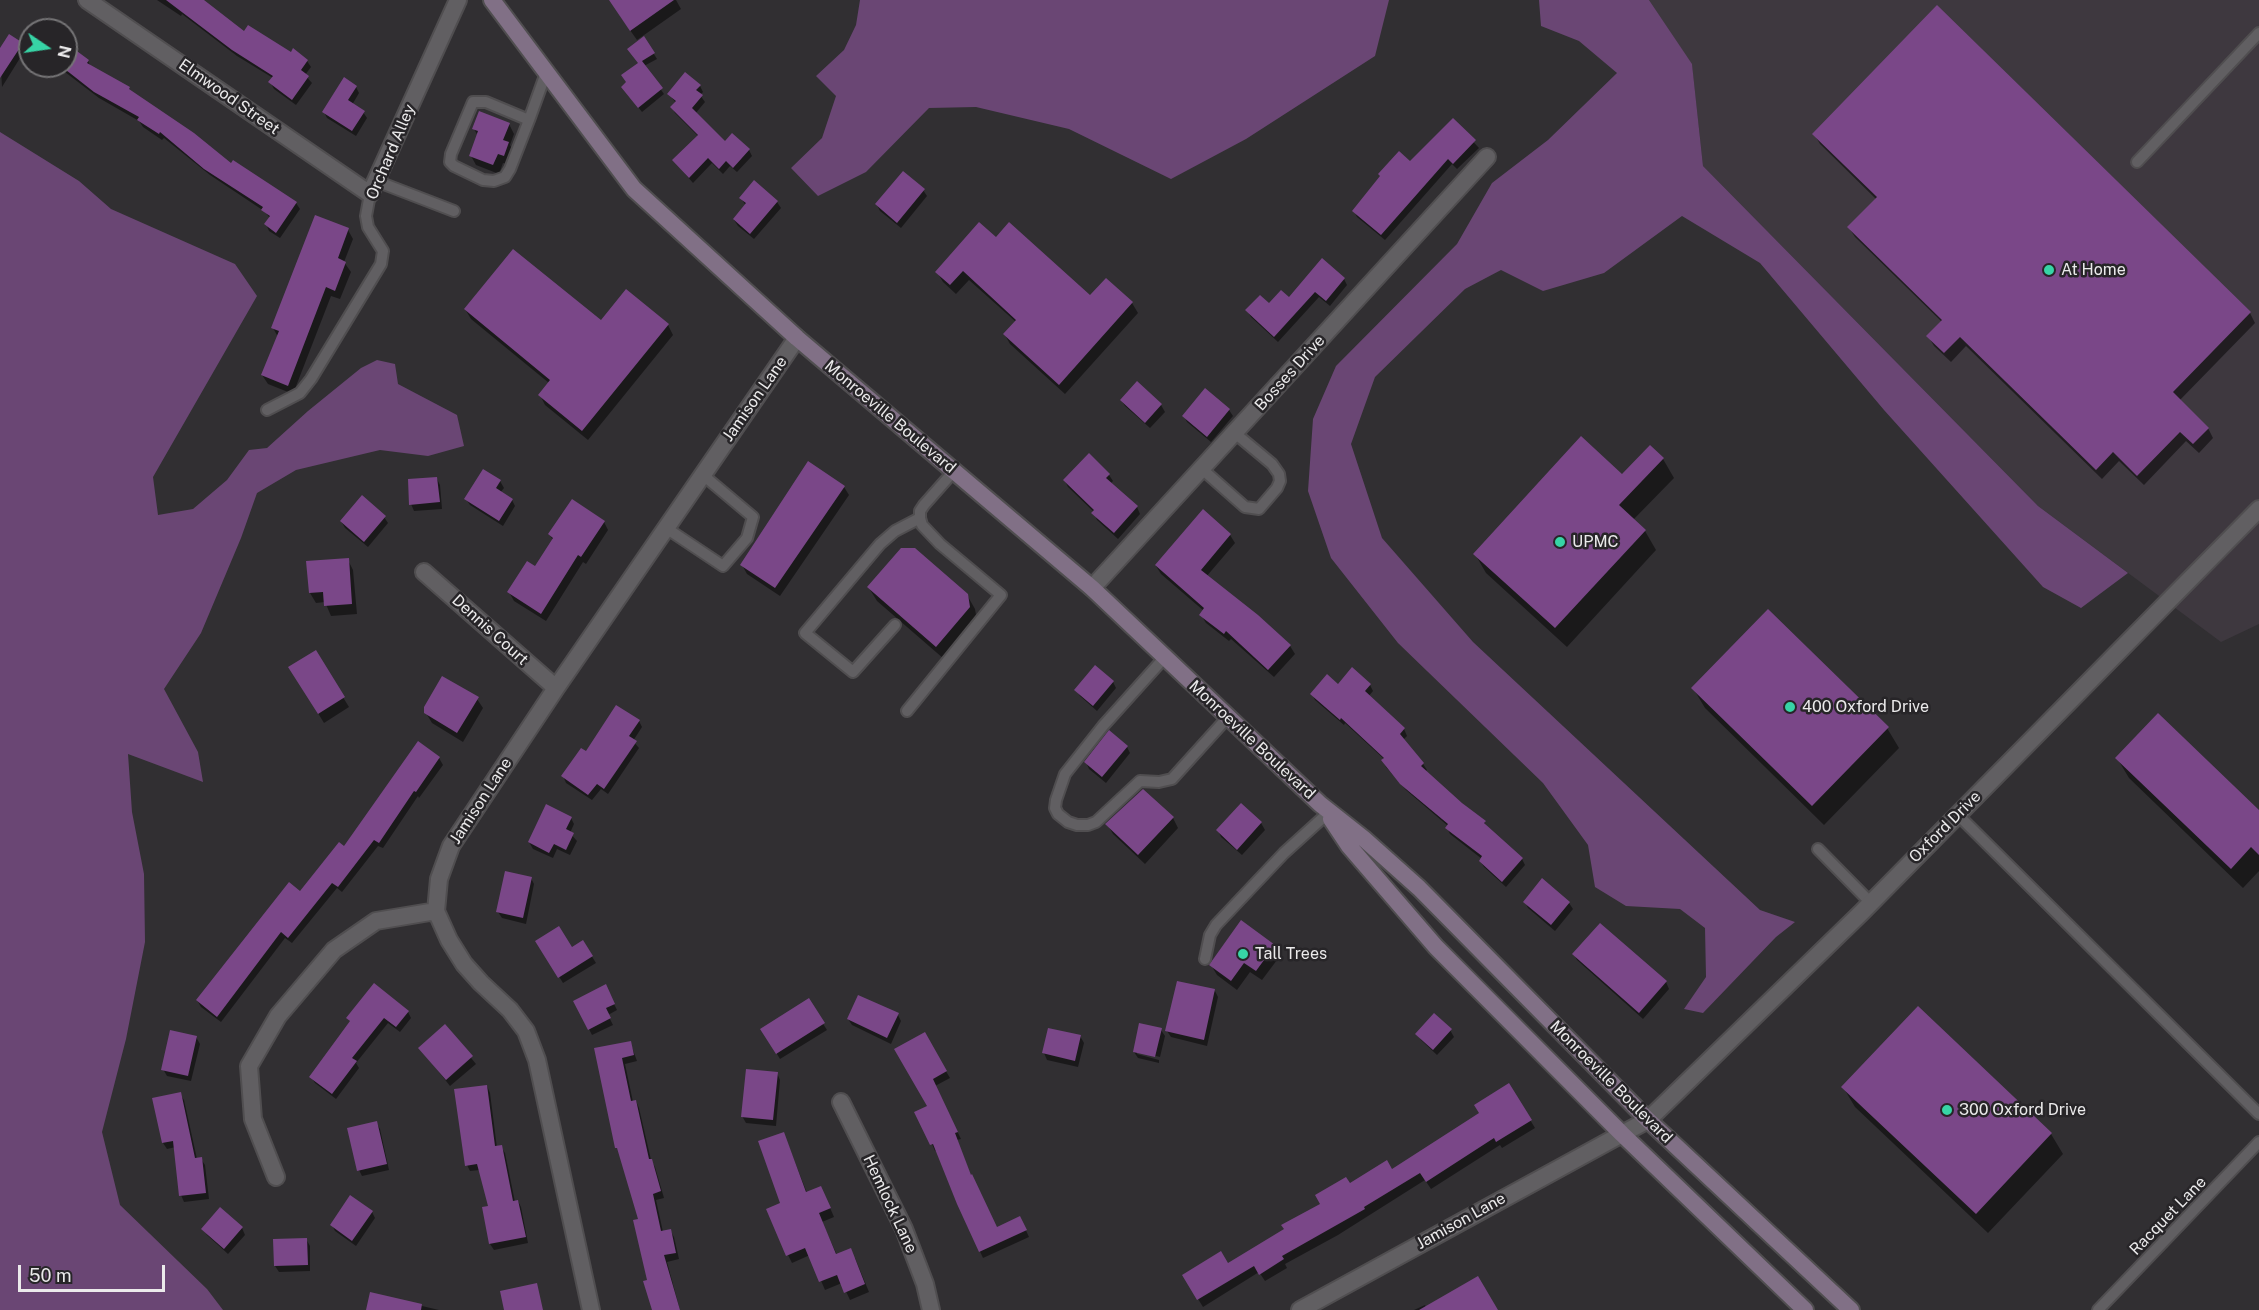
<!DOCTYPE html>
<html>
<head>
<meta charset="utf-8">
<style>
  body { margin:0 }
  #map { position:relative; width:2259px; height:1310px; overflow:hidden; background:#312f32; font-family:"Public Sans",sans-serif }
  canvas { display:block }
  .north { position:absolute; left:18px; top:18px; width:60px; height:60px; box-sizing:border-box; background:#272528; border:2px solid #757476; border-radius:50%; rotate:103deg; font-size:16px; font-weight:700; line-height:24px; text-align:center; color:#ebeaeb }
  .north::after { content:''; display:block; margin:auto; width:21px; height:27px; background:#37d4a6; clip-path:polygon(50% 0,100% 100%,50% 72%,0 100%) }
  .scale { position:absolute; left:18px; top:1265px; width:147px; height:27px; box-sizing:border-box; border:3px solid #ebeaeb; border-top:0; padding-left:8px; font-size:18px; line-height:21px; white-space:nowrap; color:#ebeaeb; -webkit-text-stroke:4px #272528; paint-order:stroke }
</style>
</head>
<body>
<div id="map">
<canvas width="2259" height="1310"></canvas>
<div class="north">N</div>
<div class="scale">50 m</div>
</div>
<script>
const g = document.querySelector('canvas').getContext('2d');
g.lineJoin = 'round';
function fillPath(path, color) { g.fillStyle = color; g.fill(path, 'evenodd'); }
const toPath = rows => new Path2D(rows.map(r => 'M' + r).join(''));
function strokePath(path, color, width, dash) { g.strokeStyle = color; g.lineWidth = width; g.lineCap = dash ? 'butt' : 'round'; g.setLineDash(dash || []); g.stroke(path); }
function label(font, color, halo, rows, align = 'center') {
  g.font = font + ' "Public Sans",sans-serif'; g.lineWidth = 5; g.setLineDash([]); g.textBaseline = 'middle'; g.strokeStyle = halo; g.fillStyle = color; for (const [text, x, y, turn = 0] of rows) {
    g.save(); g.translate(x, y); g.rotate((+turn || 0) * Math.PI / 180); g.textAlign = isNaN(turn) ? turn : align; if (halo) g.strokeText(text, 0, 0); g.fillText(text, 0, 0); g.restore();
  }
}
fillPath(toPath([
  [1649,0,2259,0,2259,624,2221,642,2038,506,1703,166,1692,65]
]), '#3e383f');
fillPath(toPath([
  [860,0,1389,0,1375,56,1246,139,1171,179,1069,129,976,107,929,108,866,172,818,196,791,168,822,138,836,96,816,76,844,50,856,25],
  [1539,0,1649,0,1692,64,1703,166,2038,506,2128,573,2081,608,2043,587,1884,410,1760,263,1682,216,1604,273,1543,291,1501,270,1465,289,1375,377,1351,444,1382,538,1473,642,1760,910,1795,922,1776,937,1703,1013,1684,1009,1706,977,1705,928,1680,909,1626,906,1595,887,1588,845,1543,783,1398,643,1331,558,1308,491,1313,419,1336,366,1457,244,1492,183,1548,140,1617,73,1579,41,1541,26],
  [0,132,79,181,111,209,235,264,257,296,153,477,158,515,193,509,227,480,249,450,267,448,308,411,361,368,377,360,395,364,398,384,457,415,464,446,428,456,380,450,296,470,257,493,241,538,201,633,164,689,198,752,203,782,128,754,132,812,144,874,145,942,126,1039,102,1132,120,1205,207,1289,223,1310,0,1310]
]), '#6a4674');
fillPath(toPath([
  [157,0,202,0,245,33,307,61,311,67,305,75,312,83,296,105,274,89,270,82,273,78,237,56,182,14,181,16],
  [623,0,676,0,681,9,637,40,620,16],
  [644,38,657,59,644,66,664,94,642,112,626,92,639,64],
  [22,44,25,50,2,87,0,51],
  [69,47,88,61,91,67,131,92,232,165,296,203,300,209,280,238,269,231,266,224,270,218,264,211,210,175,164,138,162,140,143,127,139,121,99,98,61,69,60,66,66,66,66,52],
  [700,86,703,92,700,95,705,102,695,114,725,143,749,150,752,156,737,172,730,166,723,174,712,163,693,183,674,161,698,136,675,113,672,107,676,103,669,94],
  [356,87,359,93,352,105,363,112,367,118,356,136,327,118,324,112],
  [1453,120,1479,148,1457,169,1452,164,1385,240,1357,217,1354,211,1410,163],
  [509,124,514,134,510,145,514,153,510,165,503,163,499,174,476,165,471,156,478,136,474,129],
  [1814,134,2250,313,2255,323,2179,401,2208,428,2213,438,2199,453,2186,441,2144,485,2119,461,2102,479,1966,346,1951,362,1934,346,1928,336,1942,322,1855,237,1849,228,1876,199,1820,144],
  [923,190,927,196,901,228,880,211,877,205],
  [741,198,777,202,781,208,754,239,738,226,734,220,746,206],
  [348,230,353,239,344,262,351,272,340,299,331,296,293,394,268,384,262,375,278,337,273,328],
  [996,239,1090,297,1106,280,1132,303,1138,313,1065,394,1010,344,1005,335,1016,322,969,280,956,294,943,282,937,272],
  [1344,279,1347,285,1330,306,1319,297,1278,342,1251,317,1247,310,1269,306],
  [465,309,601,323,668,325,673,335,588,440,545,405,540,395,549,383,471,319],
  [1137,383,1161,405,1165,412,1150,428,1125,406,1121,400],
  [1229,410,1233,416,1211,442,1187,422,1184,416],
  [1650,447,1663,459,1674,478,1633,520,1645,531,1656,550,1567,647,1486,573,1475,554,1622,476],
  [1109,475,1113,481,1110,484,1137,507,1140,514,1118,539,1097,520,1094,512,1068,487,1065,481],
  [437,479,440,485,442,509,414,511,411,504],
  [500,481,504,488,500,493,512,500,515,506,503,526,470,505,466,499],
  [844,487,849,495,780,596,747,574,742,565],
  [384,517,388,523,368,547,345,528,341,521],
  [604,522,608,530,586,564,583,562,546,621,514,601,509,592,535,568,553,540,549,534],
  [1230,535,1235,543,1206,577,1290,646,1295,654,1274,677,1231,639,1229,641,1206,623,1201,615,1204,611,1161,574,1156,566],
  [348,560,353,570,357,614,331,616,325,602,316,603,310,593],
  [869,588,967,595,975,609,977,621,944,659,877,601],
  [315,652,349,707,324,723,296,677],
  [1113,682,1116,688,1097,711,1080,696,1076,690],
  [1370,685,1373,691,1368,697,1404,729,1407,736,1403,740,1423,764,1427,770,1425,772,1484,822,1488,828,1522,859,1525,865,1506,887,1484,867,1480,861,1482,859,1450,834,1447,828,1448,826,1406,790,1386,767,1383,761,1384,759,1345,723,1344,725,1315,700,1312,694,1338,686],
  [1693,688,1887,728,1899,748,1824,825,1705,708],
  [477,699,483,708,463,742,432,723,426,713],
  [639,721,642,727,633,741,639,748,608,794,601,789,592,800,566,783,563,776,586,753],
  [418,743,439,758,443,765,419,798,418,796,383,848,378,846,342,892,337,888,292,943,285,938,221,1022,201,1007,197,1000,344,848],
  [1127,747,1130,753,1106,783,1089,769,1086,762],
  [2117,758,2259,813,2259,871,2243,888,2129,778],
  [1241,805,1261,823,1265,830,1242,855,1221,837,1218,830],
  [571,818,574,824,570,833,577,841,570,855,557,849,553,858,533,849,529,842],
  [1173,818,1178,828,1145,864,1113,834,1107,824],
  [531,878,534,884,526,924,502,918,498,912],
  [1525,902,1569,903,1573,909,1555,931,1528,908],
  [1600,925,1666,982,1669,989,1643,1019,1577,960,1574,954],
  [537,941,572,949,583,942,596,963,563,983],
  [1274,946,1280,956,1262,980,1250,972,1237,990,1217,975,1211,965],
  [1215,991,1218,997,1207,1046,1171,1037,1167,1031],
  [608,992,617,1010,608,1015,613,1025,592,1035,589,1029],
  [808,1000,827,1030,780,1059,762,1029],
  [1918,1008,2051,1134,2063,1154,1988,1233,1855,1107,1843,1087],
  [408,1012,411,1018,400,1032,388,1023,356,1063,359,1068,336,1099,315,1083,311,1077,351,1023,348,1018],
  [898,1015,901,1021,891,1044,852,1025,848,1019],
  [445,1026,476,1064,450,1086,420,1048],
  [1161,1030,1165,1036,1160,1057,1137,1051,1137,1054,1159,1060,1159,1063,1138,1058,1134,1052],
  [1450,1030,1454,1037,1437,1055,1421,1040,1417,1034],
  [924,1034,950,1078,935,1086,961,1139,957,1140,971,1176,997,1229,1023,1224,1029,1237,983,1258,958,1204,937,1150,935,1151,932,1144,916,1112,929,1106],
  [1080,1036,1084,1043,1078,1067,1047,1060,1044,1053],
  [196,1037,200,1044,191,1081,167,1076,163,1069],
  [630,1042,637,1061,625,1064,633,1102,636,1101,639,1108,651,1160,655,1167,664,1198,656,1200,663,1232,670,1230,674,1237,679,1259,667,1262,680,1310,653,1310,640,1220,621,1154,617,1148,596,1050],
  [777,1073,780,1080,776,1126,746,1123,742,1116],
  [1509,1085,1535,1128,1502,1148,1500,1145,1431,1189,1425,1180,1338,1235,1285,1264,1287,1268,1265,1281,1259,1272,1203,1307,1184,1276,1228,1265,1286,1230,1349,1185,1392,1171,1481,1113],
  [487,1086,490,1093,497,1148,501,1147,505,1153,515,1202,518,1201,521,1207,528,1243,494,1250,490,1244,483,1208,490,1207,480,1170,470,1171,467,1165],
  [180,1094,184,1100,197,1159,201,1159,205,1165,209,1199,184,1202,181,1195,176,1147,167,1149,163,1143],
  [376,1122,380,1129,389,1170,362,1176,359,1170],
  [784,1134,807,1193,825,1196,834,1217,822,1222,837,1255,855,1258,869,1292,850,1300,842,1283,825,1290,810,1255,792,1263,788,1255,782,1204],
  [372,1212,375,1218,356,1246,335,1231,332,1225],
  [242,1228,245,1235,228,1254,207,1235,203,1229],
  [306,1239,310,1246,310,1271,279,1272,275,1266],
  [371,1294,439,1310,367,1310],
  [1425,1305,1426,1307,1496,1310,1414,1310]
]), '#0007');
fillPath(toPath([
  [166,0,204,0,244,31,248,25,291,52,293,48,308,60,301,70,309,76,292,100,268,82,273,76,232,50],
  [609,0,674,0,630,31],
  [1937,5,2251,312,2173,392,2209,428,2193,444,2180,432,2137,476,2113,452,2096,470,1960,337,1944,353,1926,336,1942,320,1847,227,1877,197,1812,134],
  [9,34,23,43,0,78,0,48],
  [644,36,655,53,642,61,663,88,638,108,621,87,626,82,621,75,638,63,627,49],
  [66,43,89,60,87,63,130,87,129,89,194,133,231,163,233,160,297,202,276,233,264,224,270,216,261,210,263,207,204,169,160,132,159,134,137,120,139,117,94,92,66,70],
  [685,72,701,85,696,90,703,95,692,108,725,141,732,133,750,149,733,168,726,161,719,169,708,158,689,178,672,160,698,135,670,107,676,101,667,94],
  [344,77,357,86,348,100,365,111,352,131,322,112],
  [479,111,510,123,503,140,509,142,504,156,498,154,493,165,469,156,478,131,472,129],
  [1453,118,1476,140,1453,164,1448,159,1381,235,1352,211,1380,176,1378,174,1399,151,1410,161],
  [903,171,925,189,897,223,875,204],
  [754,180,778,201,750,234,733,219,746,203,739,198],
  [315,215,349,228,338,258,346,262,335,291,326,287,288,386,261,375,279,331,271,328],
  [979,222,996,237,1009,222,1090,295,1106,278,1133,302,1059,385,1003,334,1016,320,963,271,950,285,935,272],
  [513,249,601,320,626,289,669,324,582,431,538,395,550,380,464,309],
  [1322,258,1345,278,1326,301,1315,292,1274,337,1245,310,1260,295,1269,303,1281,290,1289,297],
  [1137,381,1162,404,1145,423,1120,400],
  [1205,388,1230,409,1207,437,1182,416],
  [1581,436,1622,474,1650,445,1664,458,1619,505,1646,530,1555,628,1473,554],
  [1089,453,1110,474,1106,478,1138,506,1114,533,1091,513,1094,510,1063,480],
  [808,461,845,486,775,588,740,565],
  [483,469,501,480,496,488,513,499,499,521,464,499],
  [437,477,440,502,409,505,408,479],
  [362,495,386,516,364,542,340,521],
  [572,499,605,521,581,557,578,555,541,614,507,592,527,561,535,566,553,538,548,534],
  [1203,509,1231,534,1201,570,1258,615,1291,645,1268,670,1226,631,1224,634,1199,615,1204,608,1155,565],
  [901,548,915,548,968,594,970,607,936,647,867,587],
  [349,558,352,604,324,606,323,592,309,593,306,561],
  [1768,609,1889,727,1812,806,1691,688],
  [316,650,345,697,318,714,288,667],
  [1095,665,1114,681,1093,706,1074,690],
  [1352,667,1371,684,1365,691,1405,728,1400,734,1424,763,1421,766,1462,803,1486,821,1484,823,1523,858,1502,882,1479,861,1482,856,1445,828,1448,824,1400,784,1381,760,1384,758,1341,718,1340,720,1310,694,1327,674,1338,684],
  [442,676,479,697,457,733,424,713,424,707],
  [616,705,640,720,629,736,637,741,604,789,597,784,588,795,561,776,581,748,586,751],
  [2158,713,2259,810,2259,855,2251,847,2231,869,2115,758],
  [1109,730,1128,746,1102,777,1084,762],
  [418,741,440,757,416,792,414,791,379,843,374,840,338,887,332,883,288,938,281,932,217,1017,196,1000,289,882,300,891,339,842,344,846],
  [1143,789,1174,817,1138,855,1105,824],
  [1241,803,1262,822,1237,850,1216,830],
  [546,804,572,817,566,829,574,833,566,850,554,844,549,853,528,842],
  [505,871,532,877,523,918,496,912],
  [1542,878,1570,902,1551,925,1523,902],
  [1241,920,1275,945,1256,971,1244,963,1231,981,1209,965],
  [1600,923,1667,981,1639,1013,1572,954],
  [559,926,572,947,583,940,593,956,558,978,535,941],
  [1177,981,1215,989,1204,1040,1165,1031],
  [374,983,409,1011,396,1027,384,1018,352,1058,357,1061,332,1094,309,1077,350,1021,346,1018],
  [606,984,615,1004,606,1008,611,1018,588,1030,573,1001],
  [858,995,899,1013,887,1038,847,1019],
  [809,998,825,1023,776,1054,760,1029],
  [1918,1006,2052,1133,1976,1214,1841,1087],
  [1434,1013,1452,1029,1433,1050,1415,1034],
  [1139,1023,1162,1028,1155,1057,1133,1052],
  [445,1024,473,1056,446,1080,418,1048],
  [1048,1028,1081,1035,1075,1061,1042,1053],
  [170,1030,197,1036,188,1076,161,1070],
  [925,1032,947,1071,933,1079,958,1132,955,1133,971,1175,972,1174,997,1227,1020,1216,1027,1230,979,1252,957,1204,933,1144,930,1145,914,1112,927,1106,894,1049],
  [631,1041,634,1055,622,1058,631,1101,636,1100,649,1159,652,1159,661,1191,653,1194,661,1231,671,1229,676,1253,664,1255,680,1310,652,1310,643,1281,647,1280,633,1220,638,1219,617,1148,615,1148,594,1048],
  [746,1069,778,1072,773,1120,741,1117],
  [1509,1083,1532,1120,1496,1142,1494,1138,1426,1182,1420,1173,1364,1207,1365,1209,1282,1256,1284,1259,1259,1275,1254,1266,1197,1300,1182,1275,1221,1251,1228,1263,1284,1229,1281,1225,1320,1204,1315,1195,1346,1177,1350,1183,1387,1160,1392,1169,1479,1113,1474,1105],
  [487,1085,495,1146,502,1145,513,1201,518,1200,526,1237,489,1244,482,1207,488,1206,477,1164,465,1166,454,1089],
  [181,1092,195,1158,202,1157,206,1193,179,1196,173,1141,162,1143,152,1098],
  [377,1121,387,1164,357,1171,347,1128],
  [784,1132,806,1192,821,1186,831,1208,819,1213,836,1254,851,1248,865,1284,844,1293,837,1275,819,1282,805,1248,786,1256,766,1209,780,1203,758,1141],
  [350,1195,373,1211,352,1241,330,1225],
  [220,1207,243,1227,224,1249,201,1229],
  [307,1238,308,1265,274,1266,273,1239],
  [1478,1276,1498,1310,1419,1310],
  [537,1283,543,1310,504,1310,500,1291],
  [370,1292,422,1304,421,1310,366,1310]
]), '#7a4788');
const service = toPath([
  [529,120,486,102,473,102,451,154,450,162,454,166,483,180,494,181,505,177,510,169,529,120,546,73],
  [2137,162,2259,33],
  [376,181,454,211],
  [267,410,300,393,311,379,381,264,383,251,368,227,366,216,370,194],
  [1202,469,1245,507,1259,509,1277,488,1280,481,1279,474,1272,464,1236,434],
  [666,528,723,566,747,538,753,517,703,475],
  [895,625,853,672,805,633,880,544,895,531,920,518],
  [1165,657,1103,726,1065,774,1056,800,1055,808,1058,814,1068,822,1077,825,1088,825,1096,822,1140,781,1159,782,1172,779,1228,717],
  [907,711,1001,595,940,544,922,525,920,518,920,511,924,505,954,471],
  [1958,815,2259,1114],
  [1818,849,1870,902],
  [1205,959,1210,935,1216,925,1284,853,1327,814],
  [2098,1310,2259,1142]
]);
const minor = toPath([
  [87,0,370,194,458,0],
  [424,572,556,688],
  [1092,588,1487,157],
  [841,1102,904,1229,925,1284,931,1310],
  [276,1177,253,1119,249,1066,278,1016,334,950,376,921,436,911],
  [591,1310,537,1060,526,1031,510,1010,481,983,464,964,449,940,436,911,439,879,451,846,556,688,797,338],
  [1300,1310,1622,1134]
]);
const tertiary = toPath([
  [1622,1134,1648,1120,1862,912,2259,509]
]);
const secondary = toPath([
  [492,0,634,189,797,338,1092,588,1320,804,1363,838,1419,888,1648,1120,1851,1310],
  [1331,819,1349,846,1436,947,1622,1134,1805,1310]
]);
strokePath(service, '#504e50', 14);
strokePath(minor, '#504e50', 20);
strokePath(tertiary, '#504e50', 20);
strokePath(secondary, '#504e50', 20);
strokePath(service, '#615f62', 10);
strokePath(minor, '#615f62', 16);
strokePath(tertiary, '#615f62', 16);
strokePath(secondary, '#817086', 16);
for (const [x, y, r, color] of [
  [2049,270,6,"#37d4a6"],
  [1560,542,6,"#37d4a6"],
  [1790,707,6,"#37d4a6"],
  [1243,954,6,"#37d4a6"],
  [1947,1110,6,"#37d4a6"]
]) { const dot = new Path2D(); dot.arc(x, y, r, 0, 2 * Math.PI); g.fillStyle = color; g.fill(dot); strokePath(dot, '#272528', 2); }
label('16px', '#ebeaeb', '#272528', [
  ["Elmwood Street",229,97,35],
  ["Orchard Alley",391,152,-67],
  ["Bosses Drive",1290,373,-48],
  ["Jamison Lane",755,399,-55],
  ["Monroeville Boulevard",890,417,40],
  ["Dennis Court",490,630,42],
  ["Monroeville Boulevard",1252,740,43],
  ["Jamison Lane",481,801,-57],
  ["Oxford Drive",1945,827,-45],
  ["Monroeville Boulevard",1611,1082,45],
  ["Hemlock Lane",890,1204,65],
  ["Racquet Lane",2168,1216,-46],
  ["Jamison Lane",1461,1221,-29]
]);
label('16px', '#ebeaeb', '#272528', [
  ["At Home",2061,270],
  ["UPMC",1572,542],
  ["400 Oxford Drive",1802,707],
  ["Tall Trees",1255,954],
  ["300 Oxford Drive",1959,1110]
], 'left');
</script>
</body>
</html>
